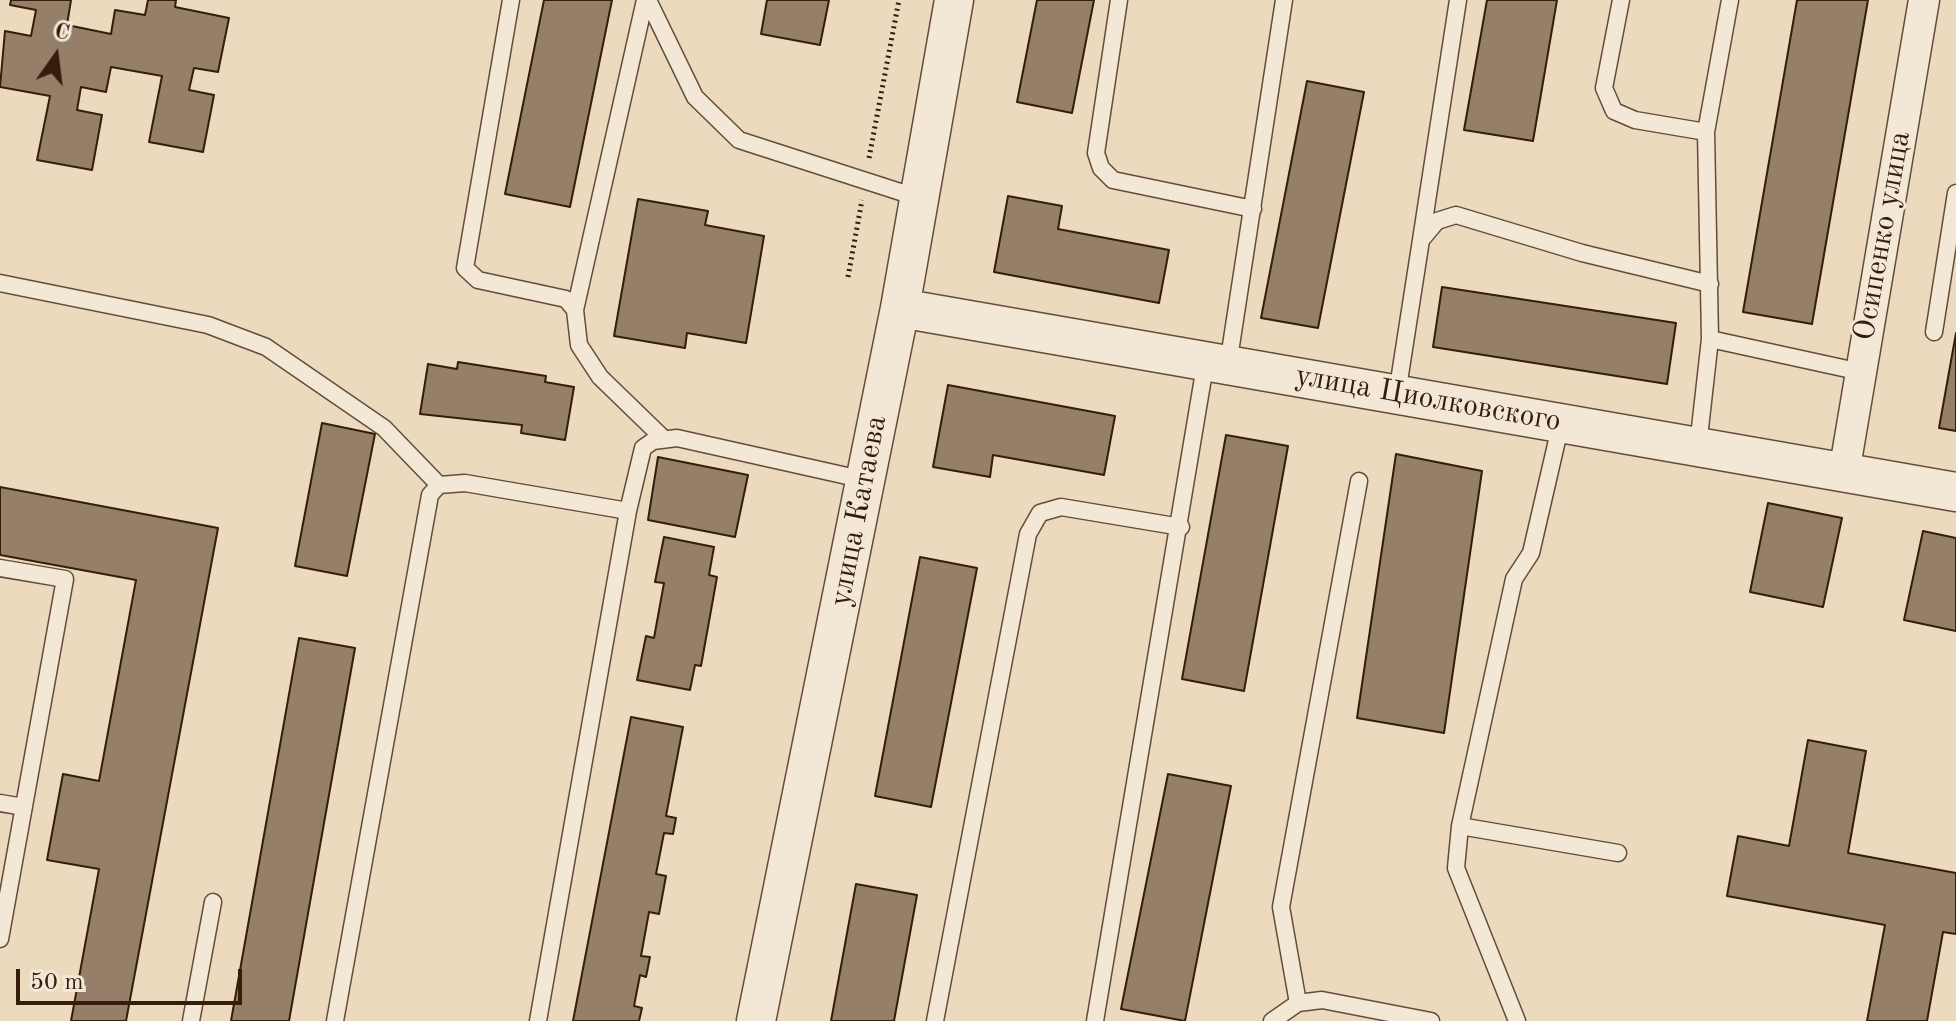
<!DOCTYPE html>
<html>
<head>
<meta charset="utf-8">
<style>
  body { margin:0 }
  #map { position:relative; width:1956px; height:1021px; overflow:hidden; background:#ecdabe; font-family:"Old Standard TT",serif }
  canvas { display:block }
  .north { position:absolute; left:16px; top:16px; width:80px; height:80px; -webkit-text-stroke:6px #f3e7d5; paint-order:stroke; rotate:14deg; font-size:22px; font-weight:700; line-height:32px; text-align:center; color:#361c0b }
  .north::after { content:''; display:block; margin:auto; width:28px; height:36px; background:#361c0b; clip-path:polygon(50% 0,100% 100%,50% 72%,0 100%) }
  .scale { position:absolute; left:16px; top:969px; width:226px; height:36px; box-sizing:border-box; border:4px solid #361c0b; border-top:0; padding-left:10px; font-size:24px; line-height:28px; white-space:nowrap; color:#361c0b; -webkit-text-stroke:6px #f3e7d5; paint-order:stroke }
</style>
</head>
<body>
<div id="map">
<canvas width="1956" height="1021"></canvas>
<div class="north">С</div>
<div class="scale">50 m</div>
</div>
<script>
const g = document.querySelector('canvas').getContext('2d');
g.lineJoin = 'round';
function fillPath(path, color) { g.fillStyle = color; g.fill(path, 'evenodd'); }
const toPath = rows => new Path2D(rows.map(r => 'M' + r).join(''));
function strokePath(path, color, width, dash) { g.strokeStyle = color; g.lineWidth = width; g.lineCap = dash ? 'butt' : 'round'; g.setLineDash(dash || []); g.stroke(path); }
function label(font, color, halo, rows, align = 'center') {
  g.font = font + ' "Old Standard TT",serif'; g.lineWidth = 6; g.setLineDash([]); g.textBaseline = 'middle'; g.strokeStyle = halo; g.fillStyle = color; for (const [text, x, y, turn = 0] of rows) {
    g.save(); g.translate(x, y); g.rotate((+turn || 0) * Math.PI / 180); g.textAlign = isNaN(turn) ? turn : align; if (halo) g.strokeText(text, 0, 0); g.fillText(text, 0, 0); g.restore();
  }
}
const building = toPath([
  [11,0,71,0,67,25,111,34,115,10,145,15,148,0,176,0,175,7,229,18,218,72,194,68,189,90,214,95,203,152,149,142,162,76,111,67,106,92,81,87,77,110,102,115,92,170,37,160,50,96,0,87,5,31,31,36,36,10,10,5,11,0],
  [544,0,612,0,570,207,505,194,544,0],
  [767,0,829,0,820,45,761,34,767,0],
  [1037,0,1094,0,1072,113,1017,102,1037,0],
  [1487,0,1557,0,1533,141,1464,130,1487,0],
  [1797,0,1868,0,1812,324,1743,312,1797,0],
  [1307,81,1364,92,1318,328,1261,318,1307,81],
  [1008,196,1062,206,1058,229,1169,250,1159,303,994,272,1008,196],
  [638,199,708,211,705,225,764,236,746,343,687,333,685,348,614,336,638,199],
  [1442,287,1676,323,1667,384,1433,347,1442,287],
  [1956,333,1956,431,1939,428,1956,333],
  [458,362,546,376,545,382,574,387,565,440,521,433,522,425,420,414,428,364,457,369,458,362],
  [948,385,1115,416,1104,475,993,455,990,477,933,467,948,385],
  [322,423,375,434,347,576,295,566,322,423],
  [1226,435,1288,446,1244,691,1182,679,1226,435],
  [1396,454,1482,471,1444,733,1357,718,1396,454],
  [658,457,748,475,735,537,648,520,658,457],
  [0,487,218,528,126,1021,71,1021,99,869,47,860,63,774,99,781,136,580,0,555,0,487],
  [1768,503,1842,518,1823,607,1750,592,1768,503],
  [1923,531,1956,538,1956,631,1904,620,1923,531],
  [664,537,714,547,709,575,717,577,701,666,695,665,690,690,637,680,646,636,654,638,664,583,655,582,664,537],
  [920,557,977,568,931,807,875,796,920,557],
  [299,638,355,648,289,1021,231,1021,299,638],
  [631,717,683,727,666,816,676,818,673,834,664,833,656,874,666,876,659,914,649,912,641,956,650,957,646,977,640,975,634,1006,642,1008,639,1021,573,1021,631,717],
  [1808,740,1866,751,1848,853,1956,873,1956,934,1943,932,1927,1021,1867,1021,1885,925,1727,896,1738,836,1789,846,1808,740],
  [1168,774,1231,786,1185,1021,1121,1009,1168,774],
  [856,884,917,895,894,1021,831,1021,856,884]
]);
fillPath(building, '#957f68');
strokePath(building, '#361c0b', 2);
const service = toPath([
  [511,0,465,268,478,280,566,299,575,310,579,345,600,377,664,439],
  [648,0,695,97,739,140,919,198],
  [1119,0,1096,153,1101,168,1113,180,1253,209],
  [1621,0,1604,88,1614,111,1635,120,1706,132],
  [1421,240,1458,0],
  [0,283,208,325,266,347,384,428,439,485],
  [575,310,645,0],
  [1934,332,1956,193],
  [1710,339,1861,372],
  [1228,365,1284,0],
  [1397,394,1421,240,1437,221,1456,215,1582,253,1710,284],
  [1698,446,1710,339,1706,132,1730,0],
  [0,568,65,579,0,939],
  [0,803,24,807],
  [1460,826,1618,853],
  [1298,1003,1281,907,1359,481],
  [191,1021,213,902],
  [335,1021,430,495,439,485,465,483,628,511],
  [538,1021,628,511,643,448,653,441,677,438,865,480],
  [935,1021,1028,534,1040,513,1061,507,1181,527],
  [1095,1021,1206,360],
  [1272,1021,1298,1003,1322,1000,1431,1021],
  [1517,1021,1456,868,1460,826,1514,579,1531,553,1561,423]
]);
const minor = toPath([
  [1844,473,1924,0]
]);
const tertiary = toPath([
  [900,308,1956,492],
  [756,1021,900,308,954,0]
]);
strokePath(service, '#644c38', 19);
strokePath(minor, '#644c38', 33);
strokePath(tertiary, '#644c38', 41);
strokePath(toPath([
  [869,158,899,0],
  [848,277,862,200]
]), '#361c0b', 5, [2, 4]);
strokePath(service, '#f3e7d5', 16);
strokePath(minor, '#f3e7d5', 30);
strokePath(tertiary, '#f3e7d5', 38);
label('30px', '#361c0b', '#f3e7d5', [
  ["Осипенко улица",1883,236,-80],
  ["улица Циолковского",1428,399,10],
  ["улица Катаева",859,511,-79]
]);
</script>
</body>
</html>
